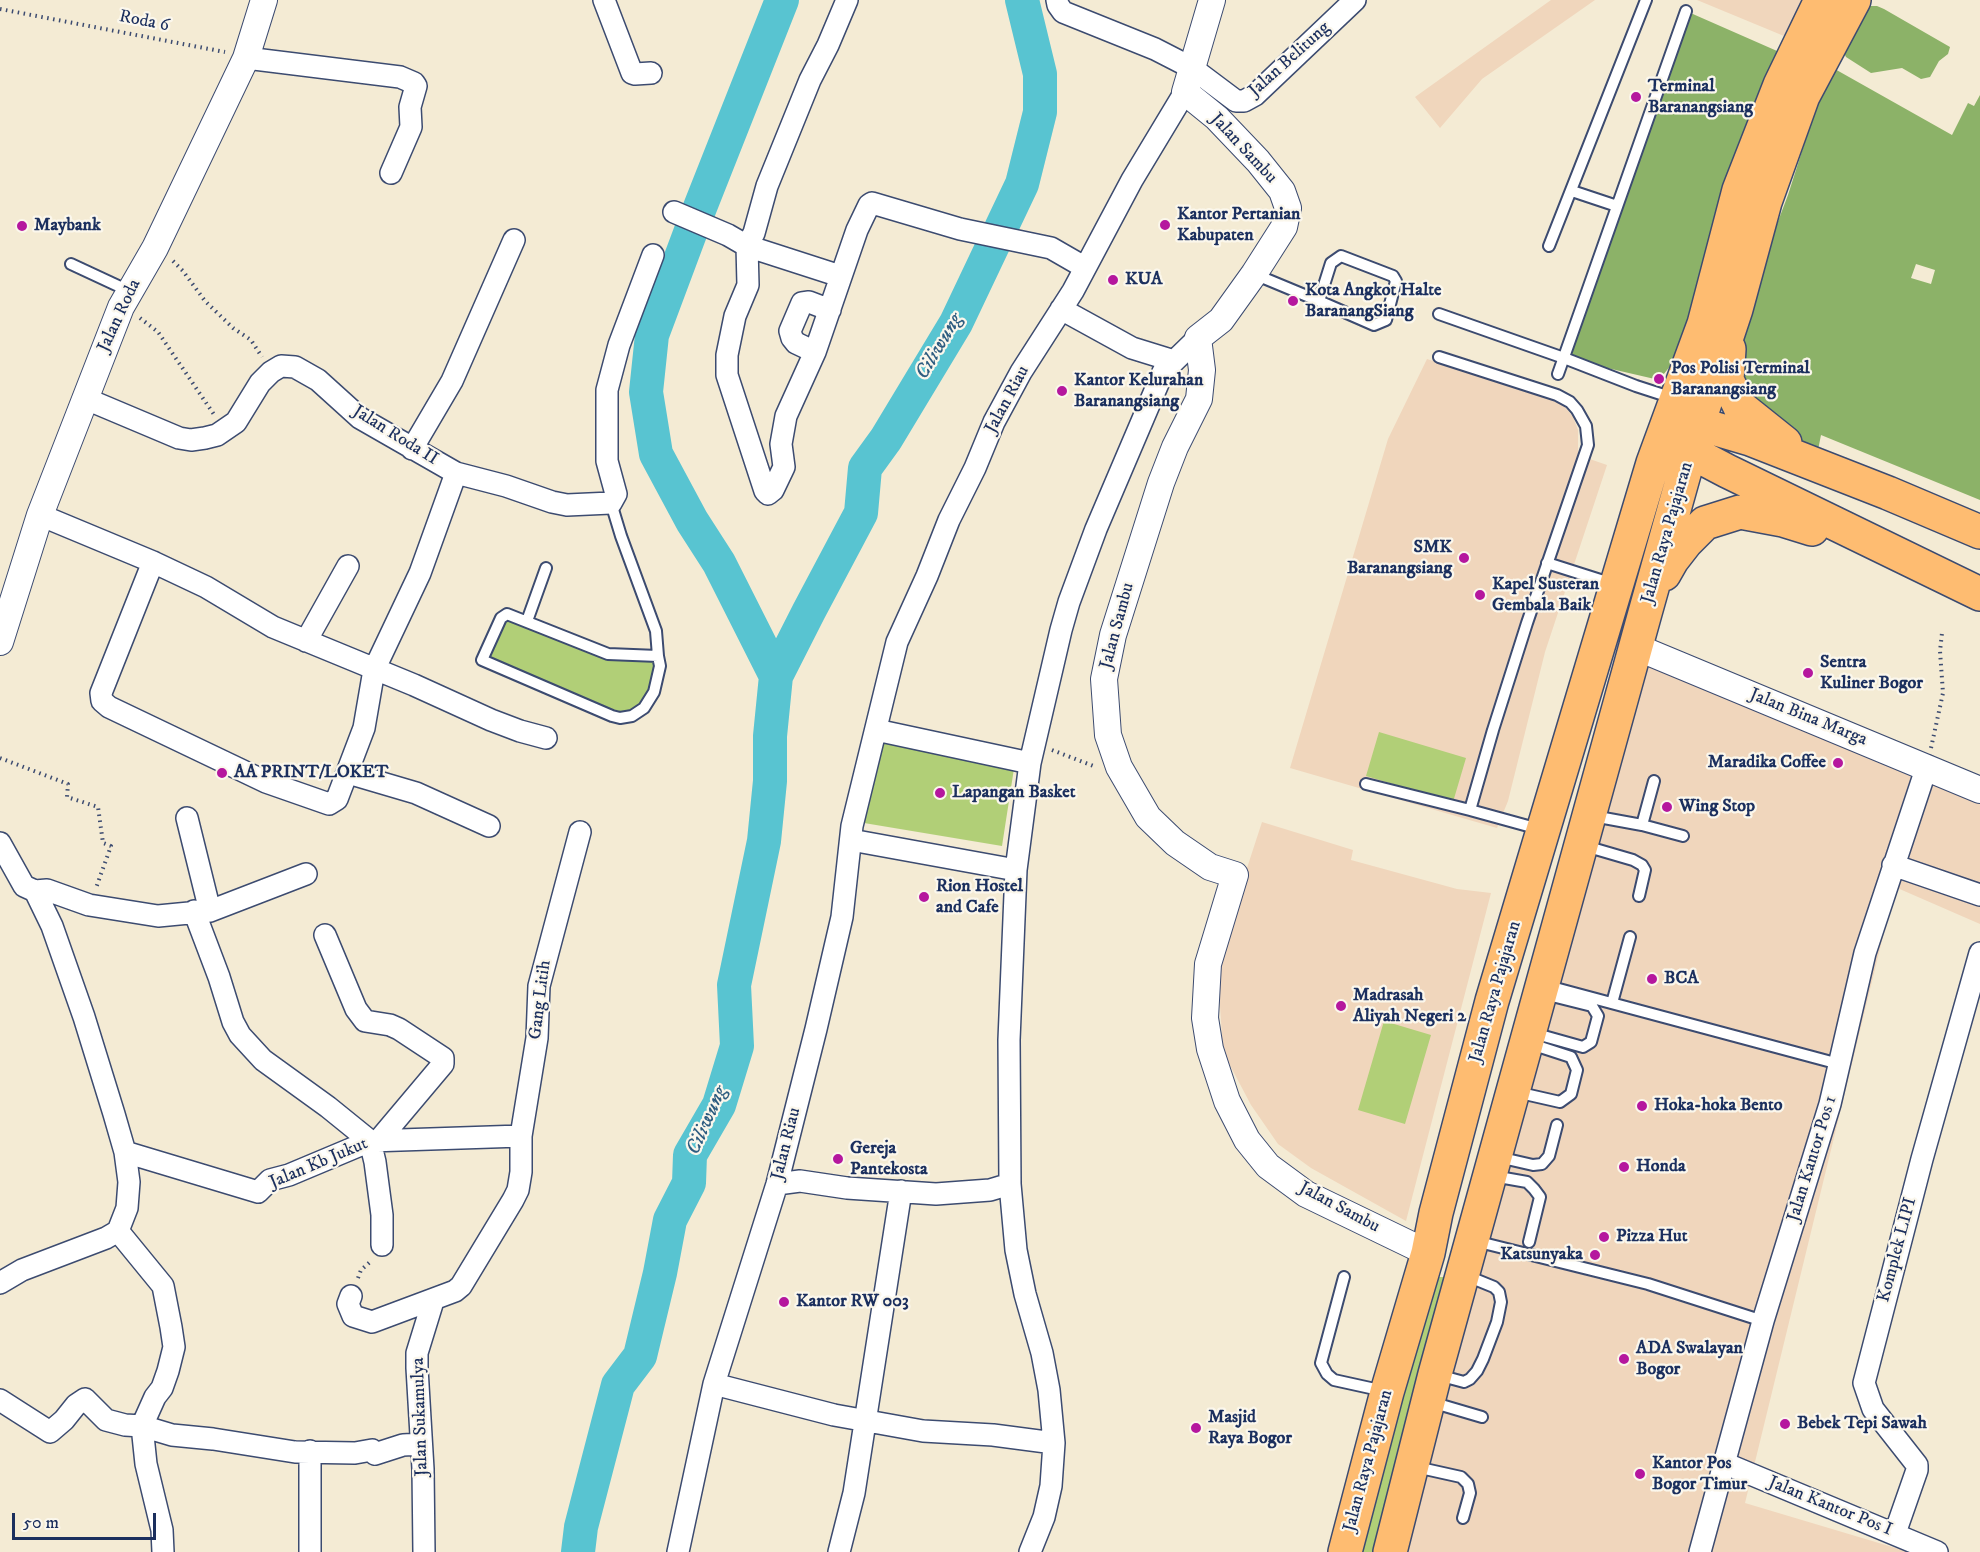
<!DOCTYPE html>
<html>
<head>
<meta charset="utf-8">
<style>
  body { margin:0 }
  #map { position:relative; width:1980px; height:1552px; overflow:hidden; background:#f4ebd4; font-family:"IM FELL DW Pica",serif }
  canvas { display:block }
  .scale { position:absolute; left:12px; top:1513px; width:144px; height:27px; box-sizing:border-box; border:3px solid #1b2f5e; border-top:0; padding-left:8px; font-size:18px; line-height:21px; white-space:nowrap; color:#1b2f5e; -webkit-text-stroke:4px #fbf7ec; paint-order:stroke }
</style>
</head>
<body>
<div id="map">
<canvas width="1980" height="1552"></canvas>
<div class="scale">50 m</div>
</div>
<script>
const g = document.querySelector('canvas').getContext('2d');
g.lineJoin = 'round';
function fillPath(path, color) { g.fillStyle = color; g.fill(path, 'evenodd'); }
const toPath = rows => new Path2D(rows.map(r => 'M' + r).join(''));
function strokePath(path, color, width, dash) { g.strokeStyle = color; g.lineWidth = width; g.lineCap = dash ? 'butt' : 'round'; g.setLineDash(dash || []); g.stroke(path); }
function label(font, color, halo, rows, align = 'center') {
  g.font = font + ' "IM FELL DW Pica",serif'; g.lineWidth = 4.5; g.setLineDash([]); g.textBaseline = 'middle'; g.strokeStyle = halo; g.fillStyle = color; for (const [text, x, y, turn = 0] of rows) {
    g.save(); g.translate(x, y); g.rotate((+turn || 0) * Math.PI / 180); g.textAlign = isNaN(turn) ? turn : align; if (halo) g.strokeText(text, 0, 0); g.fillText(text, 0, 0); g.restore();
  }
}
fillPath(toPath([
  [1551,0,1595,0,1482,79,1440,128,1415,97],
  [1697,0,1806,0,1784,36],
  [1427,359,1562,403,1573,417,1578,430,1578,455,1607,465,1545,652,1508,801,1497,828,1290,768,1388,439],
  [1636,647,1980,793,1980,924,1895,887,1745,1503,1909,1552,1390,1552],
  [1262,822,1353,850,1351,860,1457,889,1491,893,1406,1221,1311,1168,1278,1144,1251,1105,1223,1052,1217,960]
]), '#f0d6bc');
fillPath(toPath([
  [503,615,608,654,658,656,660,666,644,708,620,718,482,660],
  [1379,732,1466,758,1453,802,1366,776],
  [877,739,1015,762,1002,846,864,823],
  [1384,1021,1431,1035,1405,1124,1358,1110],
  [1429,1277,1443,1277,1453,1287,1390,1552,1342,1552]
]), '#b1cf77');
fillPath(toPath([
  [1870,6,1877,6,1884,9,1950,47,1948,54,1939,61,1930,77,1921,79,1902,68,1871,73,1846,57,1844,53,1846,43,1853,27],
  [1686,11,1793,58,1704,324,1659,380,1564,358],
  [1833,68,1952,135,1968,103,1974,106,1980,95,1980,500,1821,435,1815,465,1740,407,1727,356,1788,195,1819,98],
  [1916,264,1935,270,1931,284,1911,278]
]), '#8cb268');
strokePath(toPath([
  [776,676,719,563,692,521,656,454,646,392,652,335,695,220,782,0],
  [578,1552,581,1527,618,1385,640,1356,660,1273,670,1220,689,1183,690,1155,719,1105,737,1046,734,985,764,841,770,781,770,736,776,676,809,611,861,513,865,468,886,439,956,323,1022,184,1040,112,1040,74,1022,0]
]), '#58c4d1', 34);
const service = toPath([
  [1572,191,1617,206],
  [1549,246,1646,0],
  [71,264,129,291],
  [1254,274,1319,301,1374,325,1386,320,1396,281,1393,276,1341,256,1331,263,1319,301],
  [1439,314,1564,358,1636,386,1673,398],
  [1558,374,1686,11],
  [611,503,621,536,656,631,658,656,608,654,507,614,501,618,482,660,612,716,620,718,632,716,644,708,654,692,660,666,658,656],
  [1547,563,1613,584],
  [527,621,546,568],
  [1366,784,1470,810,1493,730,1527,623,1588,445,1586,426,1577,410,1570,402,1557,395,1439,357],
  [1470,810,1539,829],
  [1593,816,1642,825,1683,836],
  [1642,825,1654,781],
  [1585,846,1633,860,1642,865,1645,870,1639,896],
  [1544,985,1839,1064],
  [1612,1003,1630,937],
  [1533,1033,1583,1047,1591,1042,1598,1016,1592,1006,1544,994],
  [1516,1092,1560,1102,1571,1094,1577,1070,1571,1057,1531,1044],
  [1498,1157,1533,1165,1542,1164,1549,1156,1557,1125],
  [1493,1176,1527,1182,1534,1189,1540,1197,1529,1242],
  [1475,1241,1648,1284,1763,1321],
  [1344,1277,1321,1363,1327,1374,1334,1380,1384,1391],
  [1438,1375,1464,1382,1470,1379,1477,1371,1483,1359,1497,1322,1501,1302,1499,1292,1494,1287,1467,1276],
  [1431,1402,1482,1417],
  [1416,1467,1461,1477,1468,1484,1470,1493,1463,1518]
]);
const minor = toPath([
  [604,0,632,73,635,74,651,73],
  [847,0,828,45,810,80,767,186,754,233,747,246,748,285,735,316,727,355,727,375,765,491,768,494,773,490,784,467,781,444,786,416,815,352,857,230,869,205,872,203,960,229,1051,248,1084,267],
  [1057,0,1058,5,1063,12,1155,49,1192,68,1236,101,1244,101,1255,95,1355,0],
  [246,58,400,77,414,83,416,86,410,107,411,127,391,173],
  [674,212,728,235,747,246,840,276],
  [1061,309,1132,348,1174,361],
  [815,352,796,343,792,338,790,331,802,303,809,302,830,310],
  [84,398,179,438,191,440,205,438,217,435,236,422,260,383,271,372,281,366,295,367,318,380,360,418,456,473,506,486,552,502,567,505,611,503,616,494,607,461,607,390,619,345,653,255],
  [412,449,452,381,514,240],
  [40,515,153,562,206,587,273,627,414,685,491,720,520,731,546,738],
  [153,562,101,693,102,701,109,707,266,782,329,804,337,799,364,728,374,670,420,573,456,473],
  [306,641,348,566],
  [876,730,1030,763],
  [348,773,416,793,489,826],
  [187,818,210,911],
  [851,840,1016,870],
  [0,843,24,886,35,891,52,926,84,1017,114,1114,125,1152,129,1182,127,1208,118,1231,106,1238,22,1270,0,1283],
  [1893,865,1980,895],
  [35,891,47,890,89,905,158,916,210,911,306,874],
  [194,911,219,977,233,1022,240,1035,263,1060,328,1107,370,1141,375,1162,382,1215,382,1245],
  [325,935,356,1009,365,1021,390,1025,399,1029,443,1058,443,1064,379,1140],
  [125,1152,258,1192,270,1180,289,1175,370,1141,521,1136],
  [777,1184,800,1181,847,1188,936,1194,990,1190,1010,1184],
  [118,1231,163,1286,171,1327,174,1347,168,1371,162,1388,155,1397,142,1426,146,1464,162,1530,163,1552],
  [351,1296,348,1304,353,1316,372,1322,455,1291,461,1286,513,1200,518,1190,521,1172,521,1136,537,1038,539,986,580,832],
  [714,1384,834,1415,923,1431,993,1435,1054,1443],
  [0,1400,50,1432,64,1420,76,1405,85,1399,106,1420,125,1425,142,1426,172,1435,213,1439,295,1452,355,1453,372,1450,375,1454,403,1445,421,1444],
  [310,1451,310,1552],
  [1724,1463,1937,1552],
  [1895,1533,1917,1470,1917,1465,1873,1409,1864,1383,1922,1159,1980,953],
  [424,1552,423,1469,417,1368,417,1353,433,1301],
  [678,1552,714,1384,777,1184,816,1029,842,917,852,826,897,642,927,576,949,520,975,468,994,422,1021,372,1073,291,1132,180,1185,92],
  [839,1552,854,1493,901,1191],
  [1030,1552,1044,1517,1051,1486,1054,1443,1049,1390,1042,1353,1025,1294,1016,1250,1010,1184,1009,1040,1016,870,1030,763,1061,630,1069,602,1096,529,1163,372,1198,338],
  [1700,1552,1763,1321,1830,1104,1865,953,1927,766]
]);
const tertiary = toPath([
  [1212,0,1185,92,1217,118,1258,161,1282,191,1288,208,1284,227,1254,274,1221,320,1198,338,1202,370,1199,399,1175,447,1161,483,1113,635,1104,679,1108,735,1119,767,1148,817,1175,843,1210,867,1235,875,1208,964,1205,1018,1210,1049,1227,1101,1247,1140,1268,1166,1306,1194,1428,1253],
  [0,642,40,515,121,307,155,248,246,58,264,0],
  [1636,647,1980,790]
]);
const trunk = toPath([
  [1729,349,1727,380,1740,407,1785,443],
  [1679,418,1750,439,1888,493,1980,532],
  [1672,442,1727,471,1980,594],
  [1664,574,1672,560,1686,542,1705,523,1740,512,1783,520,1812,529],
  [1345,1552,1387,1392,1428,1253,1436,1213,1492,1001,1653,463,1704,324,1739,190,1780,85,1821,0],
  [1390,1552,1435,1374,1645,613,1698,424,1736,309,1765,202,1803,96,1854,0]
]);
strokePath(service, '#3c4b70', 14);
strokePath(minor, '#3c4b70', 24);
strokePath(tertiary, '#3c4b70', 28);
strokePath(trunk, '#3c4b70', 36);
strokePath(toPath([
  [0,9,225,52],
  [173,261,183,271,205,301,233,328,251,340,262,357],
  [140,318,158,332,215,416],
  [1931,748,1943,693,1940,651,1942,633],
  [1052,750,1096,767],
  [0,758,68,784,67,797,98,807,103,843,111,846,96,888],
  [358,1278,361,1270,371,1261]
]), '#3c4b70', 4, [1.5, 4.5]);
strokePath(service, '#fff', 10);
strokePath(minor, '#fff', 21);
strokePath(tertiary, '#fff', 26);
strokePath(trunk, '#febc71', 33);
for (const [x, y, r, color] of [
  [1636,97,6,"#b5179e"],
  [1165,225,6,"#b5179e"],
  [22,226,6,"#b5179e"],
  [1113,280,6,"#b5179e"],
  [1293,301,6,"#b5179e"],
  [1659,379,6,"#b5179e"],
  [1062,391,6,"#b5179e"],
  [1464,558,6,"#b5179e"],
  [1480,595,6,"#b5179e"],
  [1808,673,6,"#b5179e"],
  [1838,763,6,"#b5179e"],
  [222,773,6,"#b5179e"],
  [940,793,6,"#b5179e"],
  [1667,807,6,"#b5179e"],
  [924,897,6,"#b5179e"],
  [1652,979,6,"#b5179e"],
  [1341,1006,6,"#b5179e"],
  [1642,1106,6,"#b5179e"],
  [838,1159,6,"#b5179e"],
  [1624,1167,6,"#b5179e"],
  [1604,1237,6,"#b5179e"],
  [1595,1255,6,"#b5179e"],
  [784,1302,6,"#b5179e"],
  [1624,1359,6,"#b5179e"],
  [1785,1424,6,"#b5179e"],
  [1196,1428,6,"#b5179e"],
  [1640,1474,6,"#b5179e"]
]) { const dot = new Path2D(); dot.arc(x, y, r, 0, 2 * Math.PI); g.fillStyle = color; g.fill(dot); strokePath(dot, '#fbf7ec', 2); }
label('18px', '#1b2f5e', '#fbf7ec', [
  ["Roda 6",144,22,11],
  ["Jalan Belitung",1290,60,-42],
  ["Jalan Sambu",1243,149,47],
  ["Jalan Roda",120,316,-65],
  ["Jalan Riau",1008,400,-62],
  ["Jalan Roda II",395,436,32],
  ["Jalan Raya Pajajaran",1668,533,-74],
  ["Jalan Sambu",1118,626,-75],
  ["Jalan Bina Marga",1808,718,22],
  ["Jalan Raya Pajajaran",1496,992,-74],
  ["Gang Litih",541,1000,-83],
  ["Jalan Riau",787,1144,-76],
  ["Jalan Kantor Pos 1",1813,1159,-73],
  ["Jalan Kb Jukut",319,1164,-23],
  ["Jalan Sambu",1339,1208,28],
  ["Komplek LIPI",1898,1250,-75],
  ["Jalan Sukamulya",421,1417,-92],
  ["Jalan Raya Pajajaran",1369,1461,-75],
  ["Jalan Kantor Pos I",1830,1507,22]
]);
label('bold 18px', '#1b2f5e', '#fbf7ec', [
  ["Terminal",1648,87],
  ["Baranangsiang",1648,108],
  ["Kantor Pertanian",1177,215],
  ["Kabupaten",1177,236],
  ["Maybank",34,226],
  ["KUA",1125,280],
  ["Kota Angkot Halte",1305,291],
  ["BaranangSiang",1305,312],
  ["Pos Polisi Terminal",1671,369],
  ["Baranangsiang",1671,390],
  ["Kantor Kelurahan",1074,381],
  ["Baranangsiang",1074,402],
  ["SMK",1452,548,"right"],
  ["Baranangsiang",1452,569,"right"],
  ["Kapel Susteran",1492,585],
  ["Gembala Baik",1492,606],
  ["Sentra",1820,663],
  ["Kuliner Bogor",1820,684],
  ["Maradika Coffee",1826,763,"right"],
  ["AA PRINT/LOKET",234,773],
  ["Lapangan Basket",952,793],
  ["Wing Stop",1679,807],
  ["Rion Hostel",936,887],
  ["and Cafe",936,908],
  ["BCA",1664,979],
  ["Madrasah",1353,996],
  ["Aliyah Negeri 2",1353,1017],
  ["Hoka-hoka Bento",1654,1106],
  ["Gereja",850,1149],
  ["Pantekosta",850,1170],
  ["Honda",1636,1167],
  ["Pizza Hut",1616,1237],
  ["Katsunyaka",1583,1255,"right"],
  ["Kantor RW 003",796,1302],
  ["ADA Swalayan",1636,1349],
  ["Bogor",1636,1370],
  ["Masjid",1208,1418],
  ["Raya Bogor",1208,1439],
  ["Bebek Tepi Sawah",1797,1424],
  ["Kantor Pos",1652,1464],
  ["Bogor Timur",1652,1485]
], 'left');
label('italic 20px', '#2d5c80', '#fbf7ec', [
  ["Ciliwung",940,347,-59],
  ["Ciliwung",708,1121,-66]
]);
</script>
</body>
</html>
